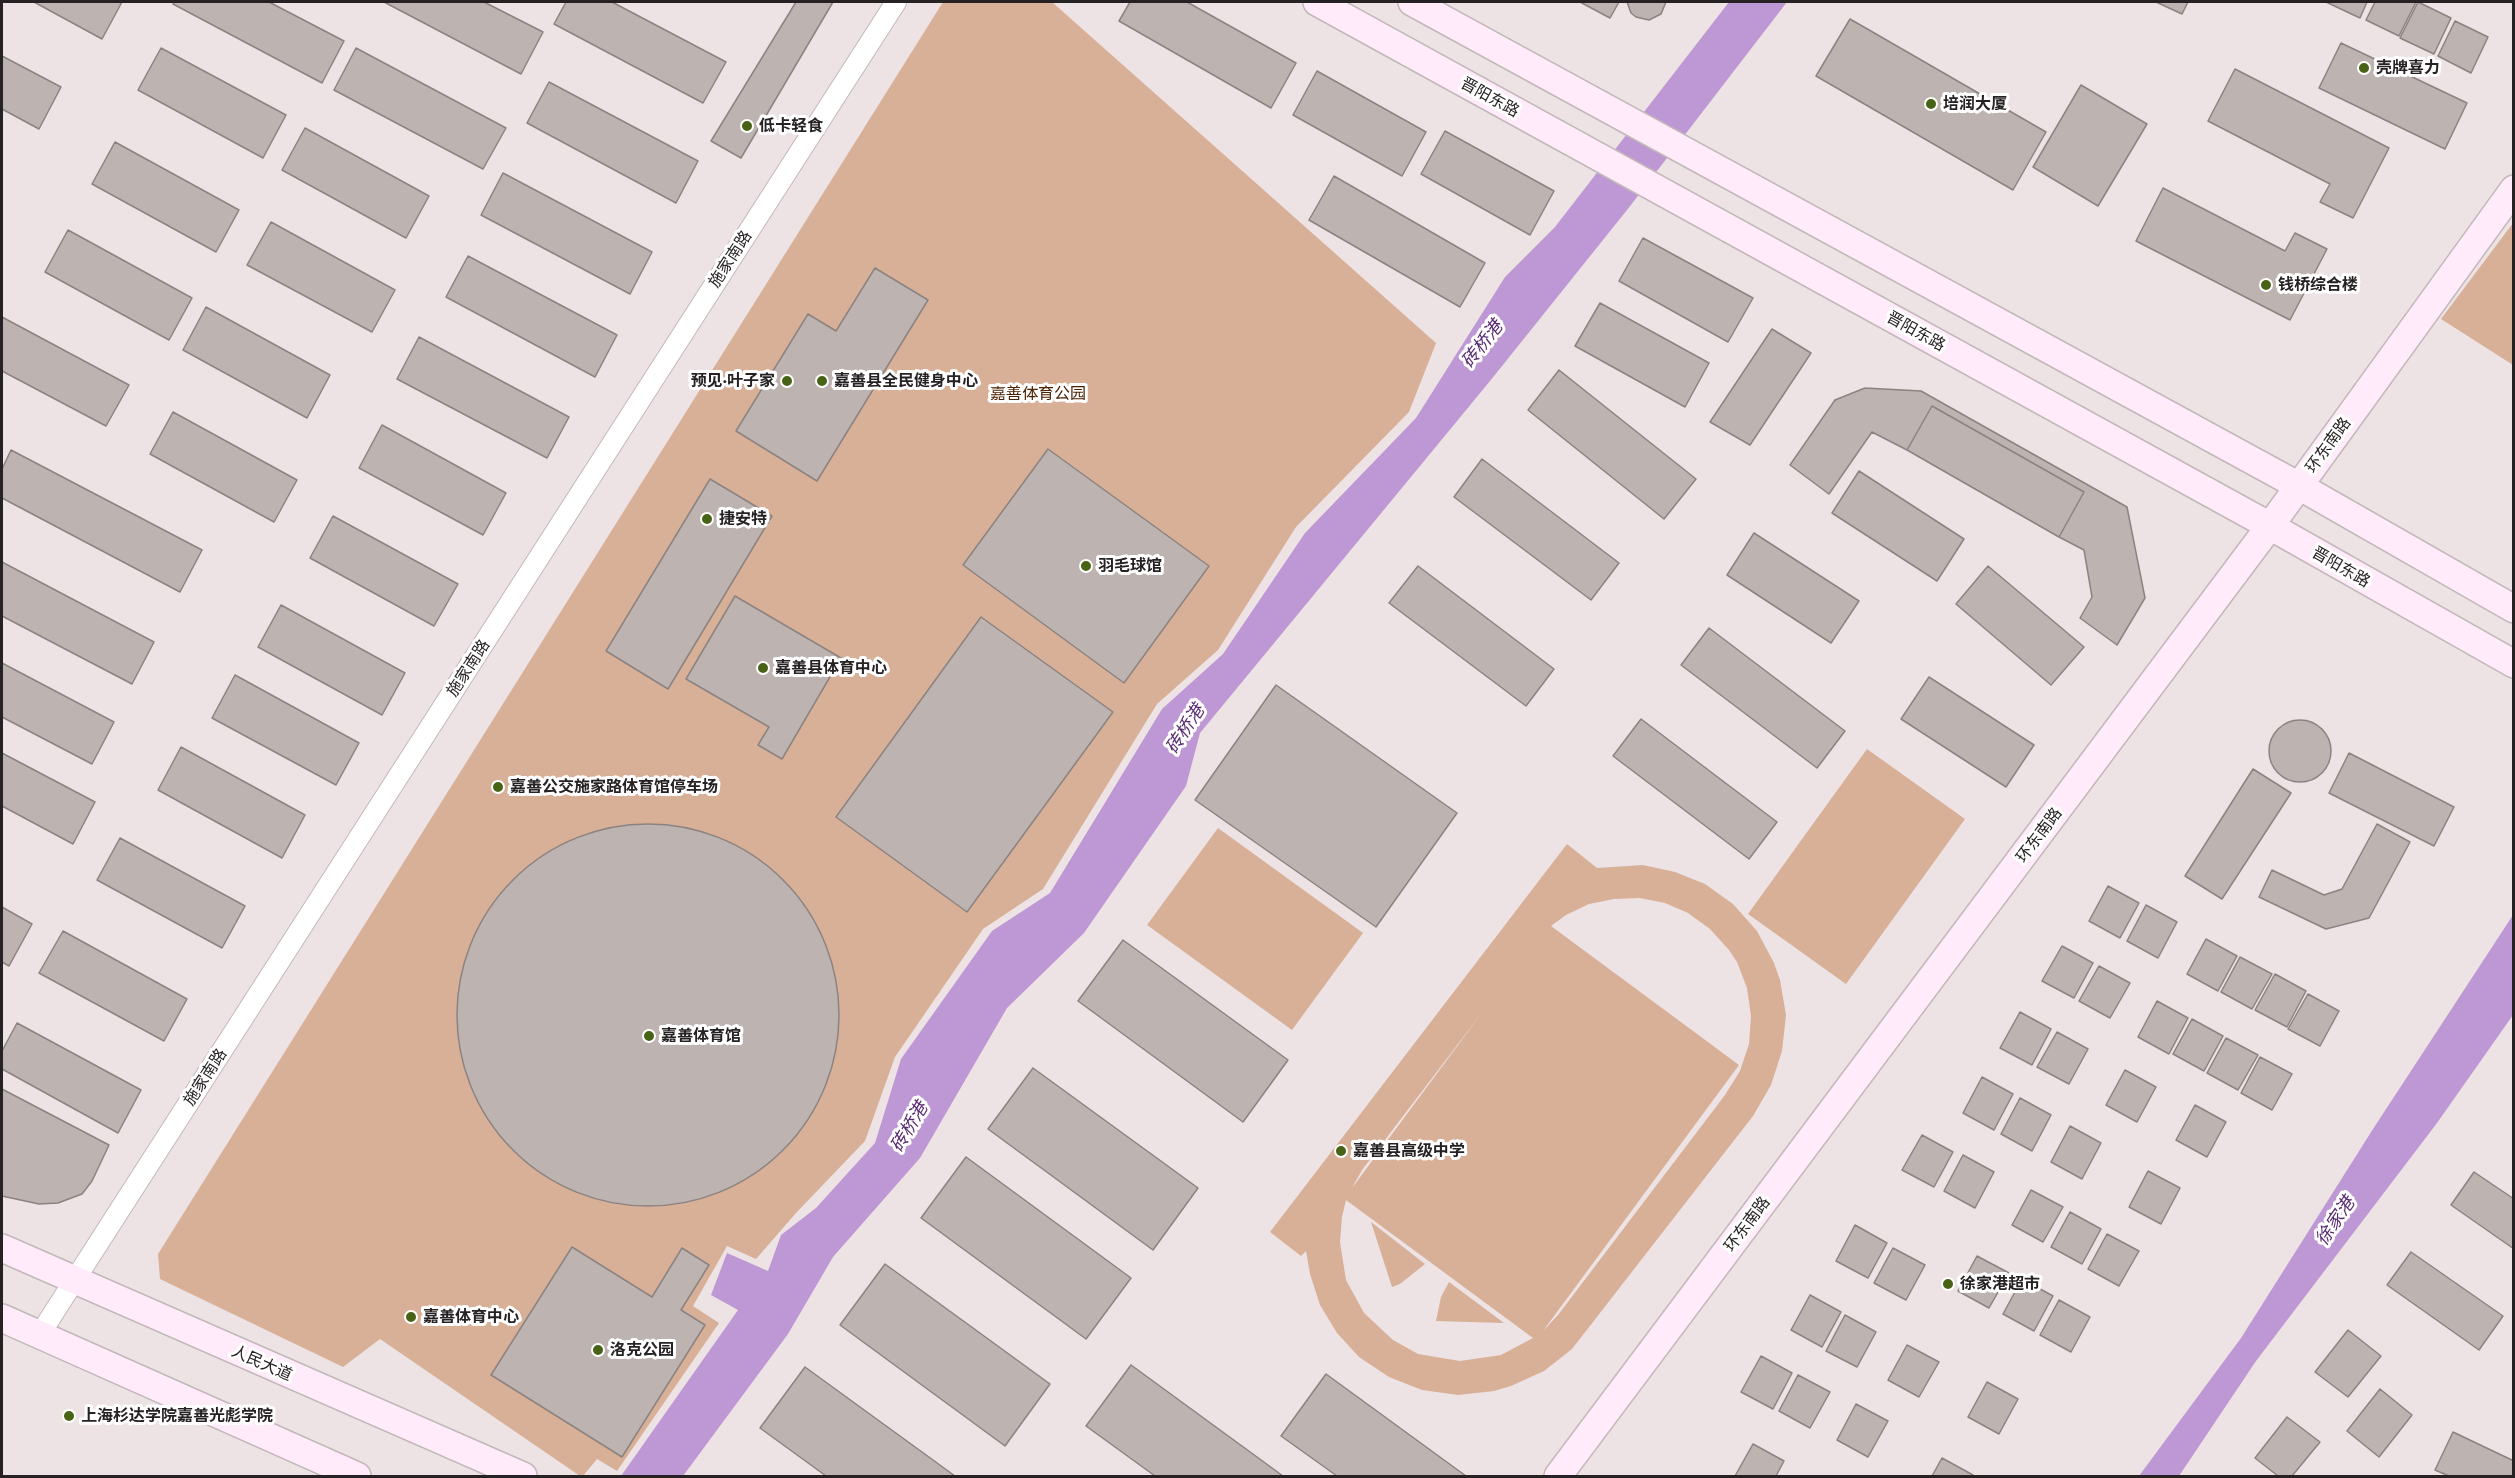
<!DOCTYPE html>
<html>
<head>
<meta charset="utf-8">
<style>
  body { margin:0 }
  #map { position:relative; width:2515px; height:1478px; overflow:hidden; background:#ede2e4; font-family:Commissioner,sans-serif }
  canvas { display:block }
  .frame { position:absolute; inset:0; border:3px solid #262223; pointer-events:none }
</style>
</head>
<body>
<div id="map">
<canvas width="2515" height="1478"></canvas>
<div class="frame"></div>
</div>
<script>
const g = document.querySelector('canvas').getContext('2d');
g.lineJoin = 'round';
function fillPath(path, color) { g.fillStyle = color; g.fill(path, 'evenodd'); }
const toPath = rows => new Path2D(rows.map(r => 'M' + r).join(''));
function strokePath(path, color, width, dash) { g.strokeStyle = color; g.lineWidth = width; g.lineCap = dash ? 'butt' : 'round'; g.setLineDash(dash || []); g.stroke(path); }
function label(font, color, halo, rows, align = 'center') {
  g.font = font + ' Commissioner,"Noto Sans SC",sans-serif'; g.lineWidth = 6; g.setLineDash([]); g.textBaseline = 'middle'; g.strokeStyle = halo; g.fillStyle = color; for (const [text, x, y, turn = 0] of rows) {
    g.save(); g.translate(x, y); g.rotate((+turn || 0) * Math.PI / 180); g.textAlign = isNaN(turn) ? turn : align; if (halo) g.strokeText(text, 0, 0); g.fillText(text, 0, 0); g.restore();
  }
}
fillPath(toPath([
  [943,2,1052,2,1436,343,1409,412,1296,527,1218,650,1157,704,1043,889,983,929,895,1057,865,1141,796,1213,756,1259,727,1246,693,1306,719,1323,617,1471,597,1459,583,1476,580,1476,380,1339,343,1367,160,1279,158,1254],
  [2513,223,2513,365,2441,319],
  [1867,749,1965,819,1846,984,1748,914],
  [1218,828,1363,933,1292,1030,1147,925],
  [1567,844,1597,868,1643,865,1675,872,1705,884,1733,904,1757,931,1774,963,1780,980,1786,1015,1782,1051,1771,1085,1753,1116,1572,1349,1544,1371,1511,1386,1494,1391,1458,1395,1422,1390,1389,1377,1359,1357,1337,1333,1320,1305,1310,1274,1306,1251,1301,1256,1270,1232],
  [1640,898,1665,903,1688,913,1710,929,1729,950,1737,962,1747,988,1751,1016,1749,1044,1740,1071,1725,1095,1558,1315,1543,1331,1739,1065,1551,926,1566,915,1589,904,1614,899],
  [1484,1010,1352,1188,1362,1170],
  [1346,1200,1533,1338,1501,1355,1460,1361,1418,1354,1393,1340,1364,1313,1346,1280,1340,1242,1342,1217],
  [1371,1222,1425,1264,1400,1284,1392,1287],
  [1449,1282,1504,1323,1436,1321,1441,1297]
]), '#d8b098');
fillPath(toPath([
  [1729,2,1787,2,1627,210,1490,381,1200,733,1186,786,1084,933,1007,1008,920,1158,833,1257,788,1334,683,1476,621,1476,738,1310,711,1295,727,1253,768,1271,781,1235,816,1208,875,1143,901,1059,992,931,1050,893,1162,709,1223,654,1305,533,1416,418,1505,277,1555,227],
  [2513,915,2513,1015,2437,1123,2256,1361,2179,1476,2139,1476,2241,1338,2373,1129]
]), '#be98d4');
const building = toPath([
  [34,2,122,2,102,39,34,2],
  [174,2,269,2,344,41,322,83,173,4,174,2],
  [384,2,484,2,543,32,521,74,384,2],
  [566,2,612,2,726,62,703,103,554,24,566,2],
  [796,2,833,2,741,158,711,141,796,2],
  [1130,2,1187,2,1296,63,1271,108,1119,21,1130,2],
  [1580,2,1619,2,1610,18,1580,2],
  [1627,2,1666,2,1661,14,1649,20,1636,17,1631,13,1627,2],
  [2156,2,2188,2,2182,14,2156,2],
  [2326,2,2367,2,2360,18,2326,2],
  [2375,2,2416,2,2399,36,2366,20,2375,2],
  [2418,2,2451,18,2434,54,2400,38,2418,2],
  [1850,19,2046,132,2013,190,1816,76,1850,19],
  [2455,21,2488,37,2471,73,2438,56,2455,21],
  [2341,43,2467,103,2445,149,2319,88,2341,43],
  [161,48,286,115,263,158,138,90,161,48],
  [356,48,506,128,483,169,334,90,356,48],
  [2,56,61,87,39,129,2,109,2,56],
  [2235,69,2389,148,2353,218,2320,202,2330,184,2208,121,2235,69],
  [1317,71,1426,132,1402,176,1293,115,1317,71],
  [549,82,698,161,676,203,527,123,549,82],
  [2081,85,2147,124,2098,206,2033,167,2081,85],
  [305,128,429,196,406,238,282,170,305,128],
  [1445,131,1554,191,1530,235,1421,174,1445,131],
  [115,142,239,210,216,252,92,184,115,142],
  [503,173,652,252,630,294,481,215,503,173],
  [1334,176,1485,263,1460,307,1309,220,1334,176],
  [2163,188,2285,251,2295,233,2327,249,2290,320,2136,241,2163,188],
  [271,222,395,290,372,332,247,265,271,222],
  [68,230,192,298,169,340,45,272,68,230],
  [1643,238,1753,298,1728,342,1619,281,1643,238],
  [468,256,617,335,595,377,446,297,468,256],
  [875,268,928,300,817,481,736,431,808,314,836,331,875,268],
  [1600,303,1709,363,1685,407,1575,346,1600,303],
  [206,307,330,375,307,418,183,350,206,307],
  [2,317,129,385,106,426,2,371,2,317],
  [1772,329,1811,353,1750,445,1710,422,1772,329],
  [419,337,569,417,547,458,397,379,419,337],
  [1559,370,1696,479,1664,519,1528,410,1559,370],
  [1865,388,1921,391,2127,507,2145,598,2117,645,2080,618,2092,597,2084,550,2059,537,2084,492,1932,406,1907,450,1872,432,1829,494,1790,465,1835,400,1865,388],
  [1932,406,2084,492,2059,537,1907,450,1932,406],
  [173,412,297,480,274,522,150,454,173,412],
  [382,425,506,493,483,535,359,468,382,425],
  [1048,449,1209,566,1124,683,963,565,1048,449],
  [11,450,202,550,180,592,2,498,2,469,11,450],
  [1482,459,1619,563,1591,600,1454,497,1482,459],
  [1859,471,1964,539,1937,581,1832,513,1859,471],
  [710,479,772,516,668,689,606,651,710,479],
  [333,516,458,584,434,626,310,558,333,516],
  [1754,533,1859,601,1831,643,1727,575,1754,533],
  [2,562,154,642,132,684,2,616,2,562],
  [1418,566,1554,669,1526,706,1389,603,1418,566],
  [1988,566,2084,647,2051,685,1956,604,1988,566],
  [735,596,841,658,782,759,758,745,769,727,686,679,735,596],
  [281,605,405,673,382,715,258,647,281,605],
  [981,617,1113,712,967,912,836,817,981,617],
  [1709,628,1845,731,1817,768,1681,665,1709,628],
  [2,663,114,722,92,764,2,717,2,663],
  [235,675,359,743,336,785,212,718,235,675],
  [1929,677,2034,745,2006,787,1901,719,1929,677],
  [1276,685,1457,813,1376,927,1195,800,1276,685],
  [1641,719,1777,822,1749,859,1613,756,1641,719],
  '2269 751a31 31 0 1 1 62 0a31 31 0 1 1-62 0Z',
  [181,747,305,815,282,858,158,790,181,747],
  [2,753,95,802,73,844,2,806,2,753],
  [2349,753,2454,807,2434,846,2329,793,2349,753],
  [2253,769,2291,793,2222,899,2185,876,2253,769],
  [2377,824,2410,842,2369,918,2326,929,2259,897,2272,870,2324,895,2342,889,2377,824],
  '457 1015a191 191 0 1 1 382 0a191 191 0 1 1-382 0Z',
  [120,838,245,906,222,948,97,880,120,838],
  [2108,886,2139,903,2120,938,2089,921,2108,886],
  [2146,905,2177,922,2158,958,2127,941,2146,905],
  [2,907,32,924,9,966,2,962,2,907],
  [63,931,187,999,164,1041,39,973,63,931],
  [2206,939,2237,956,2218,991,2187,974,2206,939],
  [1123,940,1288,1060,1243,1122,1078,1001,1123,940],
  [2062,946,2093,963,2074,998,2042,981,2062,946],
  [2240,957,2272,974,2252,1009,2221,992,2240,957],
  [2099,966,2130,983,2110,1018,2079,1001,2099,966],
  [2275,974,2306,991,2287,1027,2255,1010,2275,974],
  [2308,994,2339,1011,2320,1046,2288,1029,2308,994],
  [2157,1001,2188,1018,2169,1054,2138,1037,2157,1001],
  [2020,1012,2051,1029,2032,1065,2000,1048,2020,1012],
  [2192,1019,2223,1036,2204,1071,2173,1054,2192,1019],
  [17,1023,141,1090,118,1133,2,1069,2,1051,17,1023],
  [2057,1032,2088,1049,2069,1084,2037,1067,2057,1032],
  [2226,1038,2258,1055,2238,1090,2207,1073,2226,1038],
  [2260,1057,2292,1074,2272,1110,2241,1093,2260,1057],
  [1033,1068,1198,1188,1153,1250,988,1129,1033,1068],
  [2125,1070,2156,1087,2137,1122,2106,1105,2125,1070],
  [1982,1077,2013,1094,1994,1130,1963,1113,1982,1077],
  [2,1089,109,1145,92,1181,82,1194,58,1203,39,1204,2,1196,2,1089],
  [2020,1098,2051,1115,2032,1151,2001,1134,2020,1098],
  [2195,1105,2226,1122,2207,1157,2176,1140,2195,1105],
  [2070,1126,2101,1143,2082,1179,2051,1162,2070,1126],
  [1922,1135,1953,1152,1934,1187,1902,1170,1922,1135],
  [1963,1155,1994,1172,1975,1208,1944,1191,1963,1155],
  [966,1157,1131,1278,1086,1339,921,1218,966,1157],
  [2148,1171,2180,1188,2161,1224,2129,1207,2148,1171],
  [2474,1172,2514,1199,2514,1249,2451,1205,2474,1172],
  [2031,1190,2063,1207,2043,1242,2012,1225,2031,1190],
  [2070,1212,2101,1229,2082,1264,2051,1247,2070,1212],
  [1855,1225,1887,1243,1868,1278,1836,1261,1855,1225],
  [2107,1234,2139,1251,2119,1286,2088,1269,2107,1234],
  [572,1247,652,1297,682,1248,709,1265,681,1310,705,1325,622,1457,491,1375,572,1247],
  [1893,1248,1925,1265,1906,1300,1874,1283,1893,1248],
  [2411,1252,2503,1316,2479,1350,2387,1285,2411,1252],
  [1977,1256,2009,1273,1989,1308,1958,1291,1977,1256],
  [885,1264,1050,1384,1005,1446,840,1325,885,1264],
  [2022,1279,2053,1296,2034,1331,2003,1314,2022,1279],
  [1810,1295,1841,1312,1822,1347,1791,1330,1810,1295],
  [2059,1300,2090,1317,2071,1352,2040,1335,2059,1300],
  [1845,1315,1876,1332,1857,1367,1826,1351,1845,1315],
  [2348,1330,2381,1356,2348,1397,2315,1372,2348,1330],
  [1907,1345,1939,1362,1919,1397,1888,1380,1907,1345],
  [1761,1356,1792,1373,1773,1409,1741,1392,1761,1356],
  [1131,1365,1283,1476,1155,1476,1086,1426,1131,1365],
  [805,1367,955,1476,826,1476,760,1428,805,1367],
  [1326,1374,1466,1476,1337,1476,1281,1436,1326,1374],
  [1798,1375,1830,1392,1810,1428,1779,1411,1798,1375],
  [1987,1382,2018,1399,1999,1434,1968,1417,1987,1382],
  [2380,1389,2412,1415,2379,1457,2347,1431,2380,1389],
  [1856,1404,1888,1421,1868,1457,1837,1440,1856,1404],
  [2287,1417,2320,1442,2292,1476,2278,1476,2255,1458,2287,1417],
  [2453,1432,2514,1461,2514,1476,2449,1476,2435,1470,2453,1432],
  [1753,1444,1784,1461,1776,1476,1735,1476,1753,1444],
  [1942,1458,1973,1475,1973,1476,1932,1476,1942,1458]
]);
fillPath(building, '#bdb3b1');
strokePath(building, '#8c8381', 1.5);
const street = toPath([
  [40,1334,896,2]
]);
const secondary = toPath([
  [1317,2,2270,526,2514,664],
  [1412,2,2299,486,2514,609],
  [2,1248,523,1476],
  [2,1318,357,1476],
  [1558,1476,2270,526,2514,189]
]);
strokePath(street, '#c2b8ba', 22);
strokePath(secondary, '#c2b8ba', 30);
strokePath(street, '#fff', 20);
strokePath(secondary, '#ffebf9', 27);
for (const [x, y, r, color] of [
  [2364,68,6,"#486315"],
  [1931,104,6,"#486315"],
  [747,126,6,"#486315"],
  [2266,285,6,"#486315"],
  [787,381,6,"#486315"],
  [822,381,6,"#486315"],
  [707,519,6,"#486315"],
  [1086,566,6,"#486315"],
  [763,668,6,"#486315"],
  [498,787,6,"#486315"],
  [649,1036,6,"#486315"],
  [1341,1151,6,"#486315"],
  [1948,1284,6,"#486315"],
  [411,1317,6,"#486315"],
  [598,1350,6,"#486315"],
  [69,1416,6,"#486315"]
]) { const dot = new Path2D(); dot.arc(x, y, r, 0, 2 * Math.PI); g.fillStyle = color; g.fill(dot); strokePath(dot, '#fff', 2); }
label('bold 16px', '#262223', '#fff', [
  ["壳牌喜力",2376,68],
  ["培润大厦",1943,104],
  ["低卡轻食",759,126],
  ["钱桥综合楼",2278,285],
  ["预见·叶子家",775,381,"right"],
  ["嘉善县全民健身中心",834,381],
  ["捷安特",719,519],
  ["羽毛球馆",1098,566],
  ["嘉善县体育中心",775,668],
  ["嘉善公交施家路体育馆停车场",510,787],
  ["嘉善体育馆",661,1036],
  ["嘉善县高级中学",1353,1151],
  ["徐家港超市",1960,1284],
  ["嘉善体育中心",423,1317],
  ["洛克公园",610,1350],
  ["上海杉达学院嘉善光彪学院",81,1416]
], 'left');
label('16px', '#262223', '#fff', [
  ["晋阳东路",1490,97,29],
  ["施家南路",730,259,-57],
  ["晋阳东路",1916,331,29],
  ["环东南路",2328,445,-54],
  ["晋阳东路",2341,567,30],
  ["施家南路",468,668,-57],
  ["环东南路",2039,835,-53],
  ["施家南路",205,1077,-57],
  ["环东南路",1747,1224,-53],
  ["人民大道",262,1363,24]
]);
label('16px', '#4a2103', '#fff', [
  ["嘉善体育公园",1038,394]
]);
label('italic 18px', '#592a71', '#fff', [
  ["砖桥港",1482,344,-52],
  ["砖桥港",1185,729,-57],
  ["砖桥港",909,1127,-59],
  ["徐家港",2335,1221,-56]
]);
</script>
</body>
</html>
